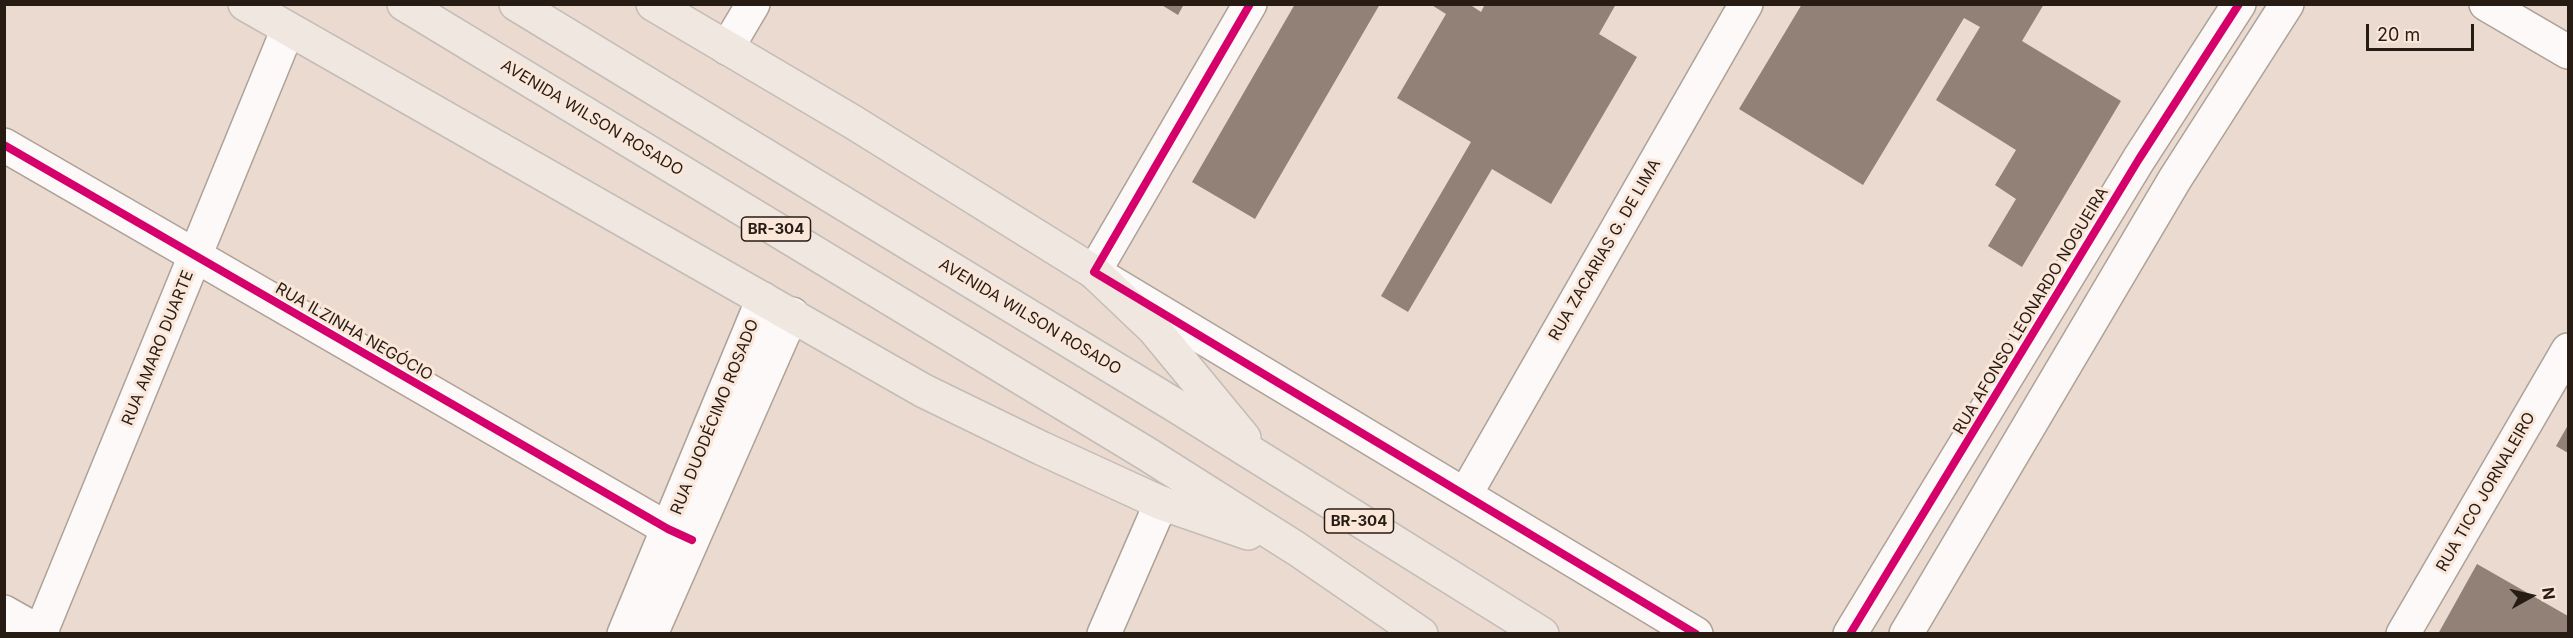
<!DOCTYPE html>
<html>
<head>
<meta charset="utf-8">
<style>
  body { margin:0 }
  #map { position:relative; width:2573px; height:638px; overflow:hidden; background:#ebdacf; font-family:Inter,sans-serif }
  canvas { display:block }
  .frame { position:absolute; inset:0; border:6px solid #271c14; pointer-events:none }
  .north { position:absolute; left:2501px; top:566px; width:60px; height:60px; -webkit-text-stroke:4px #fbe7da; paint-order:stroke; rotate:82deg; font-size:16px; font-weight:700; line-height:24px; text-align:center; color:#271c14 }
  .north::after { content:''; display:block; margin:auto; width:21px; height:27px; background:#271c14; clip-path:polygon(50% 0,100% 100%,50% 72%,0 100%) }
  .scale { position:absolute; left:2366px; top:24px; width:108px; height:27px; box-sizing:border-box; border:3px solid #271c14; border-top:0; padding-left:8px; font-size:18px; line-height:21px; white-space:nowrap; color:#271c14; -webkit-text-stroke:4px #fbe7da; paint-order:stroke }
</style>
</head>
<body>
<div id="map">
<canvas width="2573" height="638"></canvas>
<div class="frame"></div>
<div class="north">N</div>
<div class="scale">20 m</div>
</div>
<script>
const g = document.querySelector('canvas').getContext('2d');
g.lineJoin = 'round';
function fillPath(path, color) { g.fillStyle = color; g.fill(path, 'evenodd'); }
const toPath = rows => new Path2D(rows.map(r => 'M' + r).join(''));
function strokePath(path, color, width, dash) { g.strokeStyle = color; g.lineWidth = width; g.lineCap = dash ? 'butt' : 'round'; g.setLineDash(dash || []); g.stroke(path); }
function label(font, color, halo, rows, align = 'center') {
  g.font = font + ' Inter,sans-serif'; g.lineWidth = 6; g.setLineDash([]); g.textBaseline = 'middle'; g.strokeStyle = halo; g.fillStyle = color; for (const [text, x, y, turn = 0] of rows) {
    g.save(); g.translate(x, y); g.rotate((+turn || 0) * Math.PI / 180); g.textAlign = isNaN(turn) ? turn : align; if (halo) g.strokeText(text, 0, 0); g.fillText(text, 0, 0); g.restore();
  }
}
fillPath(toPath([
  [1160,4,1184,4,1178,15],
  [1295,4,1380,4,1255,219,1192,182],
  [1430,4,1469,4,1481,12,1485,4,1616,4,1599,34,1637,57,1551,204,1492,169,1408,312,1381,296,1471,142,1397,98,1446,14],
  [1802,4,2044,4,2022,41,2121,101,2022,267,1988,246,2016,199,1995,185,2016,150,1936,100,1980,27,1964,18,1863,185,1739,109],
  [2568,425,2568,453,2556,446],
  [2477,564,2568,616,2568,634,2438,634]
]), '#918176');
const minor = toPath([
  [1250,4,1094,272,1696,634],
  [2486,4,2568,52],
  [727,48,753,4],
  [4,145,668,529,692,540],
  [1465,495,1746,4],
  [4,612,43,634],
  [40,634,288,29],
  [624,634,763,299],
  [651,634,792,314],
  [1104,634,1161,503],
  [1850,634,2139,159,2239,4],
  [1906,634,2175,179,2287,4],
  [2403,634,2568,350]
]);
const trunk = toPath([
  [245,4,924,391,1041,448,1161,503,1248,533],
  [404,4,1147,454,1297,549,1421,634],
  [516,4,1178,407,1542,634],
  [653,4,853,122,1094,272,1154,329,1244,438]
]);
strokePath(minor, '#ada198', 36);
strokePath(trunk, '#c4bcb6', 36);
strokePath(minor, '#fcf9f8', 33);
strokePath(trunk, '#f0e7e1', 33);
strokePath(toPath([
  [1250,4,1094,272,1696,634],
  [4,145,668,529,692,540],
  [1850,634,2139,159,2239,4]
]), '#d6006c', 8);
for (const [x, y, w] of [
  [776,229,69],
  [1359,521,69]
]) { const box = new Path2D(); box.roundRect(x - w / 2, y - 12, w, 24, 4.5); g.fillStyle = '#fbe7da'; g.fill(box); strokePath(box, '#271c14', 1.5); }
label('bold 15px', '#271c14', null, [
  ["BR-304",776,229],
  ["BR-304",1359,521]
]);
label('16px', '#271c14', '#fbe7da', [
  ["AVENIDA WILSON ROSADO",592,118,31],
  ["RUA ZACARIAS G. DE LIMA",1605,250,-60],
  ["RUA AFONSO LEONARDO NOGUEIRA",2031,311,-59],
  ["AVENIDA WILSON ROSADO",1030,317,31],
  ["RUA ILZINHA NEGÓCIO",354,332,30],
  ["RUA AMARO DUARTE",158,348,-68],
  ["RUA DUODÉCIMO ROSADO",715,417,-68],
  ["RUA TICO JORNALEIRO",2486,492,-60]
]);
</script>
</body>
</html>
